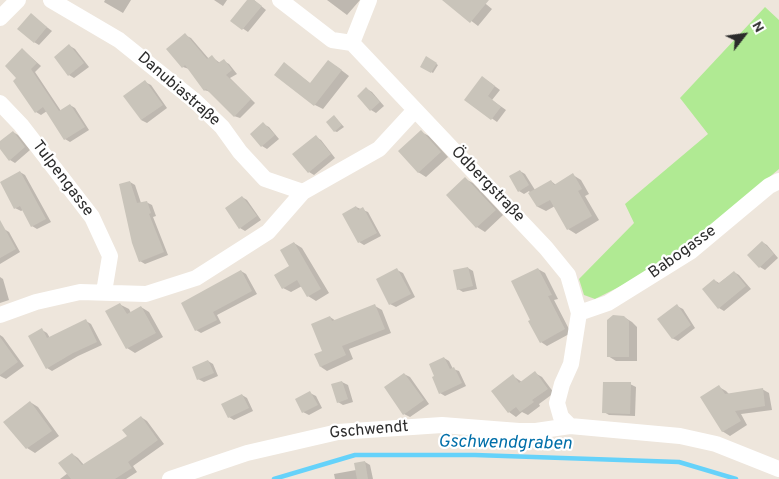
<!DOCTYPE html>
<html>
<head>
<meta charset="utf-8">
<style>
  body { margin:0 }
  #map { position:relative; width:779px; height:479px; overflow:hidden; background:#eee6dc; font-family:Overpass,sans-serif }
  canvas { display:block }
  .north { position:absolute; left:719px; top:10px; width:50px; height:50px; -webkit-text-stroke:4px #fff; paint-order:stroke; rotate:60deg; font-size:14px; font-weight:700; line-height:20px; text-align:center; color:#2b2b2b }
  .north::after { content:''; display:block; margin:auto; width:18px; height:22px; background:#2b2b2b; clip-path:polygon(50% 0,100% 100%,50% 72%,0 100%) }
</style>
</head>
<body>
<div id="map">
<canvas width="779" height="479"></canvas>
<div class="north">N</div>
</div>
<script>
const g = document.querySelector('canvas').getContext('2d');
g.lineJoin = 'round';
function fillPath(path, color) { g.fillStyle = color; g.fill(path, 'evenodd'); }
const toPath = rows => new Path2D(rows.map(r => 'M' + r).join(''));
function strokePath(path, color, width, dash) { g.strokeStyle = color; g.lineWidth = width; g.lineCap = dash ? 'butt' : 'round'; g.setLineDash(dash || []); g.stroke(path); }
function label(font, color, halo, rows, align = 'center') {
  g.font = font + ' Overpass,sans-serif'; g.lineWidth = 4.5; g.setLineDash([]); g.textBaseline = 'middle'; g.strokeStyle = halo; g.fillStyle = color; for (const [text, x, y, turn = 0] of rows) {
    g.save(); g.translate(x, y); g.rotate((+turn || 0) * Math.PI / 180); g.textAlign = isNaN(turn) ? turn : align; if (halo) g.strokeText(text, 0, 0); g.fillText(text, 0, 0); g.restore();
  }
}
fillPath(toPath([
  [765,7,779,20,779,169,681,252,633,280,595,299,584,295,579,279,634,223,625,204,708,134,680,98]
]), '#b0ea93');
fillPath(toPath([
  [105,0,131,0,123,13,104,2],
  [214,0,227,0,223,6],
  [249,0,254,0,266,10,248,32,232,21],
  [327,0,360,0,347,15],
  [444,0,481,0,492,9,478,26],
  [31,15,52,31,39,45,34,42],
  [185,35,191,38,209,59,212,57,220,63,224,61,229,64,237,74,230,78,255,103,240,118,234,116,211,92,204,90,189,69,183,67],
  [70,46,75,49,89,67,74,78,69,75],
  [22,49,41,66,35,72,61,111,70,105,75,108,89,130,70,142,65,139,47,111,41,115,36,112,18,78],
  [427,58,438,65,433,73,422,66],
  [284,64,311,84,336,66,349,76,323,109,315,105],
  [488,81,500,90,492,100,506,110,497,122,466,100],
  [145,82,151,85,167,108,147,123,141,120],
  [367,89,372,92,384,106,376,113,371,110],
  [335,117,344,127,337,132,334,131],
  [263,124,269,127,279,139,267,149,262,146],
  [13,132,18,135,30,150,15,163,10,160,0,147,0,143],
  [421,132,429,136,448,157,426,177,418,172],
  [316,137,321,140,335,158,314,175,309,172],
  [520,171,525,174,535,190,551,181,556,185,573,175,581,180,589,194,585,196,599,220,576,234,568,229,555,206,546,211,538,207,529,191,524,194,519,191],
  [20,172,25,175,51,222,37,229,32,226,23,210,21,211,15,208],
  [465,179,473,183,503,215,485,232,477,227,448,195],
  [130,182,135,185,141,203,146,202,152,205,156,216,153,217,168,255,145,264,140,261],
  [242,197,247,200,261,220,245,231,240,228],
  [356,207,368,212,381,236,364,245,359,242],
  [4,229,9,232,20,252,0,264,0,232],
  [762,242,767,245,778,258,765,270,760,267],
  [294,243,302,248,329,293,316,301,308,296,302,286,291,292,283,288,291,267],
  [468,268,473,271,477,289,463,292,458,289],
  [538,269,545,273,558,299,554,300,571,333,547,346,541,342,532,321],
  [397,270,403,273,415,297,396,307,390,304],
  [241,271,246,274,257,294,217,315,221,323,201,333,196,330],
  [734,272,739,275,751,289,724,311,719,308,714,280,719,283],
  [0,277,3,279,9,300,0,303],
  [121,305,129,309,131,313,141,307,149,312,163,337,135,353,127,348],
  [375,306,382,310,391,333,349,349,353,359,327,371,321,367,330,317,336,321],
  [677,306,683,309,695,328,678,341,672,338],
  [624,317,632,322,637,327,637,361,616,361,608,356],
  [86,321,91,324,102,345,78,356,52,371,47,368,42,330,47,333,50,338],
  [0,335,3,337,24,366,6,379,0,376],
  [444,358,449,361,453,369,459,371,466,386,445,396,440,393],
  [208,361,213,364,218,376,204,382,198,379],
  [535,373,542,377,554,393,539,404,540,406,528,415,522,412,516,417,509,412,493,391,513,376,522,382],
  [404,374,410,377,429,404,410,417,404,414],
  [342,382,348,385,353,402,343,405,338,402,332,385],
  [630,384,636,387,635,416,609,415,604,412],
  [719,387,726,391,729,394,762,389,769,393,772,410,741,414,747,425,730,436,722,431],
  [310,393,316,396,322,408,309,415,303,412],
  [242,395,247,398,253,411,234,420,229,417],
  [30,402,38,407,59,436,35,453,27,448],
  [141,417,147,421,164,444,133,466,137,472,126,479,60,479,68,473,72,454,78,458,84,465,129,436],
  [365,462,370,465,373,479,335,479,334,474,356,470]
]), '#0003');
strokePath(toPath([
  [274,479,355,455,475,455,679,462,736,479]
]), '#65d2fa', 4.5);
fillPath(toPath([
  [247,0,254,0,262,6,242,30,230,21],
  [442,0,489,0,470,23],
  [31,13,47,27,34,43,17,29],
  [185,33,207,59,212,55,218,63,224,59,232,70,226,75,251,99,234,117,206,89,204,91,185,65,182,68,166,49],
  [69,44,84,63,68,76,54,57],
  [22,48,37,63,31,69,59,111,70,104,85,127,64,140,43,107,35,113,13,81,16,78,5,66],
  [426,56,437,63,431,73,420,67],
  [328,60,342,70,314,106,274,75,284,62,310,83],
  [482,76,495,86,488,96,501,107,491,120,464,100],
  [145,80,163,105,141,120,123,96],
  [366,87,380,102,370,111,357,96],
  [334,115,342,125,334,132,326,122],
  [263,122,275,135,261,147,250,134],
  [421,130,441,152,418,173,398,151],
  [13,131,25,147,9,161,0,149,0,141],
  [316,135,331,154,308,173,292,154],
  [520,170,529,185,518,192,509,176],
  [20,171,46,219,31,227,20,206,14,209,0,182],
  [573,173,582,189,578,191,592,216,567,230,550,200,537,207,528,193,551,180,554,185],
  [465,177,496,210,476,228,446,195],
  [130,181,137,203,147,201,151,213,149,214,164,252,139,262,132,243,119,184],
  [242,196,257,216,239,229,225,208],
  [356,206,358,210,363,207,377,233,358,243,342,214],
  [0,220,16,249,0,258],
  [762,241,774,254,759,268,747,255],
  [294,242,321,289,307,297,297,280,282,289,274,275,289,266,280,250],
  [468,267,473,286,457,290,453,270],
  [397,268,411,294,389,305,376,279],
  [538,268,552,295,548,296,565,329,540,343,528,321,530,320,511,281],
  [241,270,252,291,213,312,217,320,195,331,181,303],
  [734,271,746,286,718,309,702,289,714,279,718,284],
  [120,303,127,314,141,306,156,333,126,349,105,311],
  [375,304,385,329,342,346,346,355,320,367,314,354,322,351,311,324,330,316,332,321],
  [677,304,691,325,672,339,657,319],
  [613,315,624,316,629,321,629,357,607,357,607,320],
  [86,319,97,342,73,353,46,369,28,336,42,328,47,338],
  [0,337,18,362,0,375],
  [444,357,450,369,454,367,462,383,439,394,432,377,434,376,429,364],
  [208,360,214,373,197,380,192,367],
  [535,371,548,389,532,400,534,402,520,412,516,407,508,413,491,391,513,374,519,383],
  [404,373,424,400,403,415,384,387],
  [342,381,348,399,337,403,331,384],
  [603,382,631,382,630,414,602,413],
  [719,385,725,394,763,388,765,406,735,411,741,421,722,432,700,397],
  [310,391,318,405,302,413,295,399],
  [242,394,249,408,228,418,221,404],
  [30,401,52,431,26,449,3,422],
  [141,416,158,440,128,462,132,468,115,479,71,479,58,463,72,453,82,465,127,436,122,430],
  [365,461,368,479,357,479,354,463]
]), '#c9c4ba');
strokePath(toPath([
  [51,0,119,40,195,101,222,127,240,152,265,179,303,192,379,149,415,110],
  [280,0,332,40,352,43,546,248,568,275,579,313,571,364,562,384,557,403,561,417,570,426],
  [0,18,18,0],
  [352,43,369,0],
  [0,103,21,125,92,217,110,256,104,292],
  [579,313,608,303,690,252,769,186,779,181],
  [0,315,36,302,80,292,146,294,196,278,268,232,303,192],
  [170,479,247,453,338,432,442,425,519,431,536,431,570,426,680,436,716,444,779,469]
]), '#fff', 16);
label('16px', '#2b2b2b', '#fff', [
  ["Danubiastraße",178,90,41],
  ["Tulpengasse",62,179,53],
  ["Ödbergstraße",487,185,46],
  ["Babogasse",683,253,-36],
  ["Gschwendt",369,431,-5]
]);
label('italic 18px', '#016fa9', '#fff', [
  ["Gschwendgraben",505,444,1]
]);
</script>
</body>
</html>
